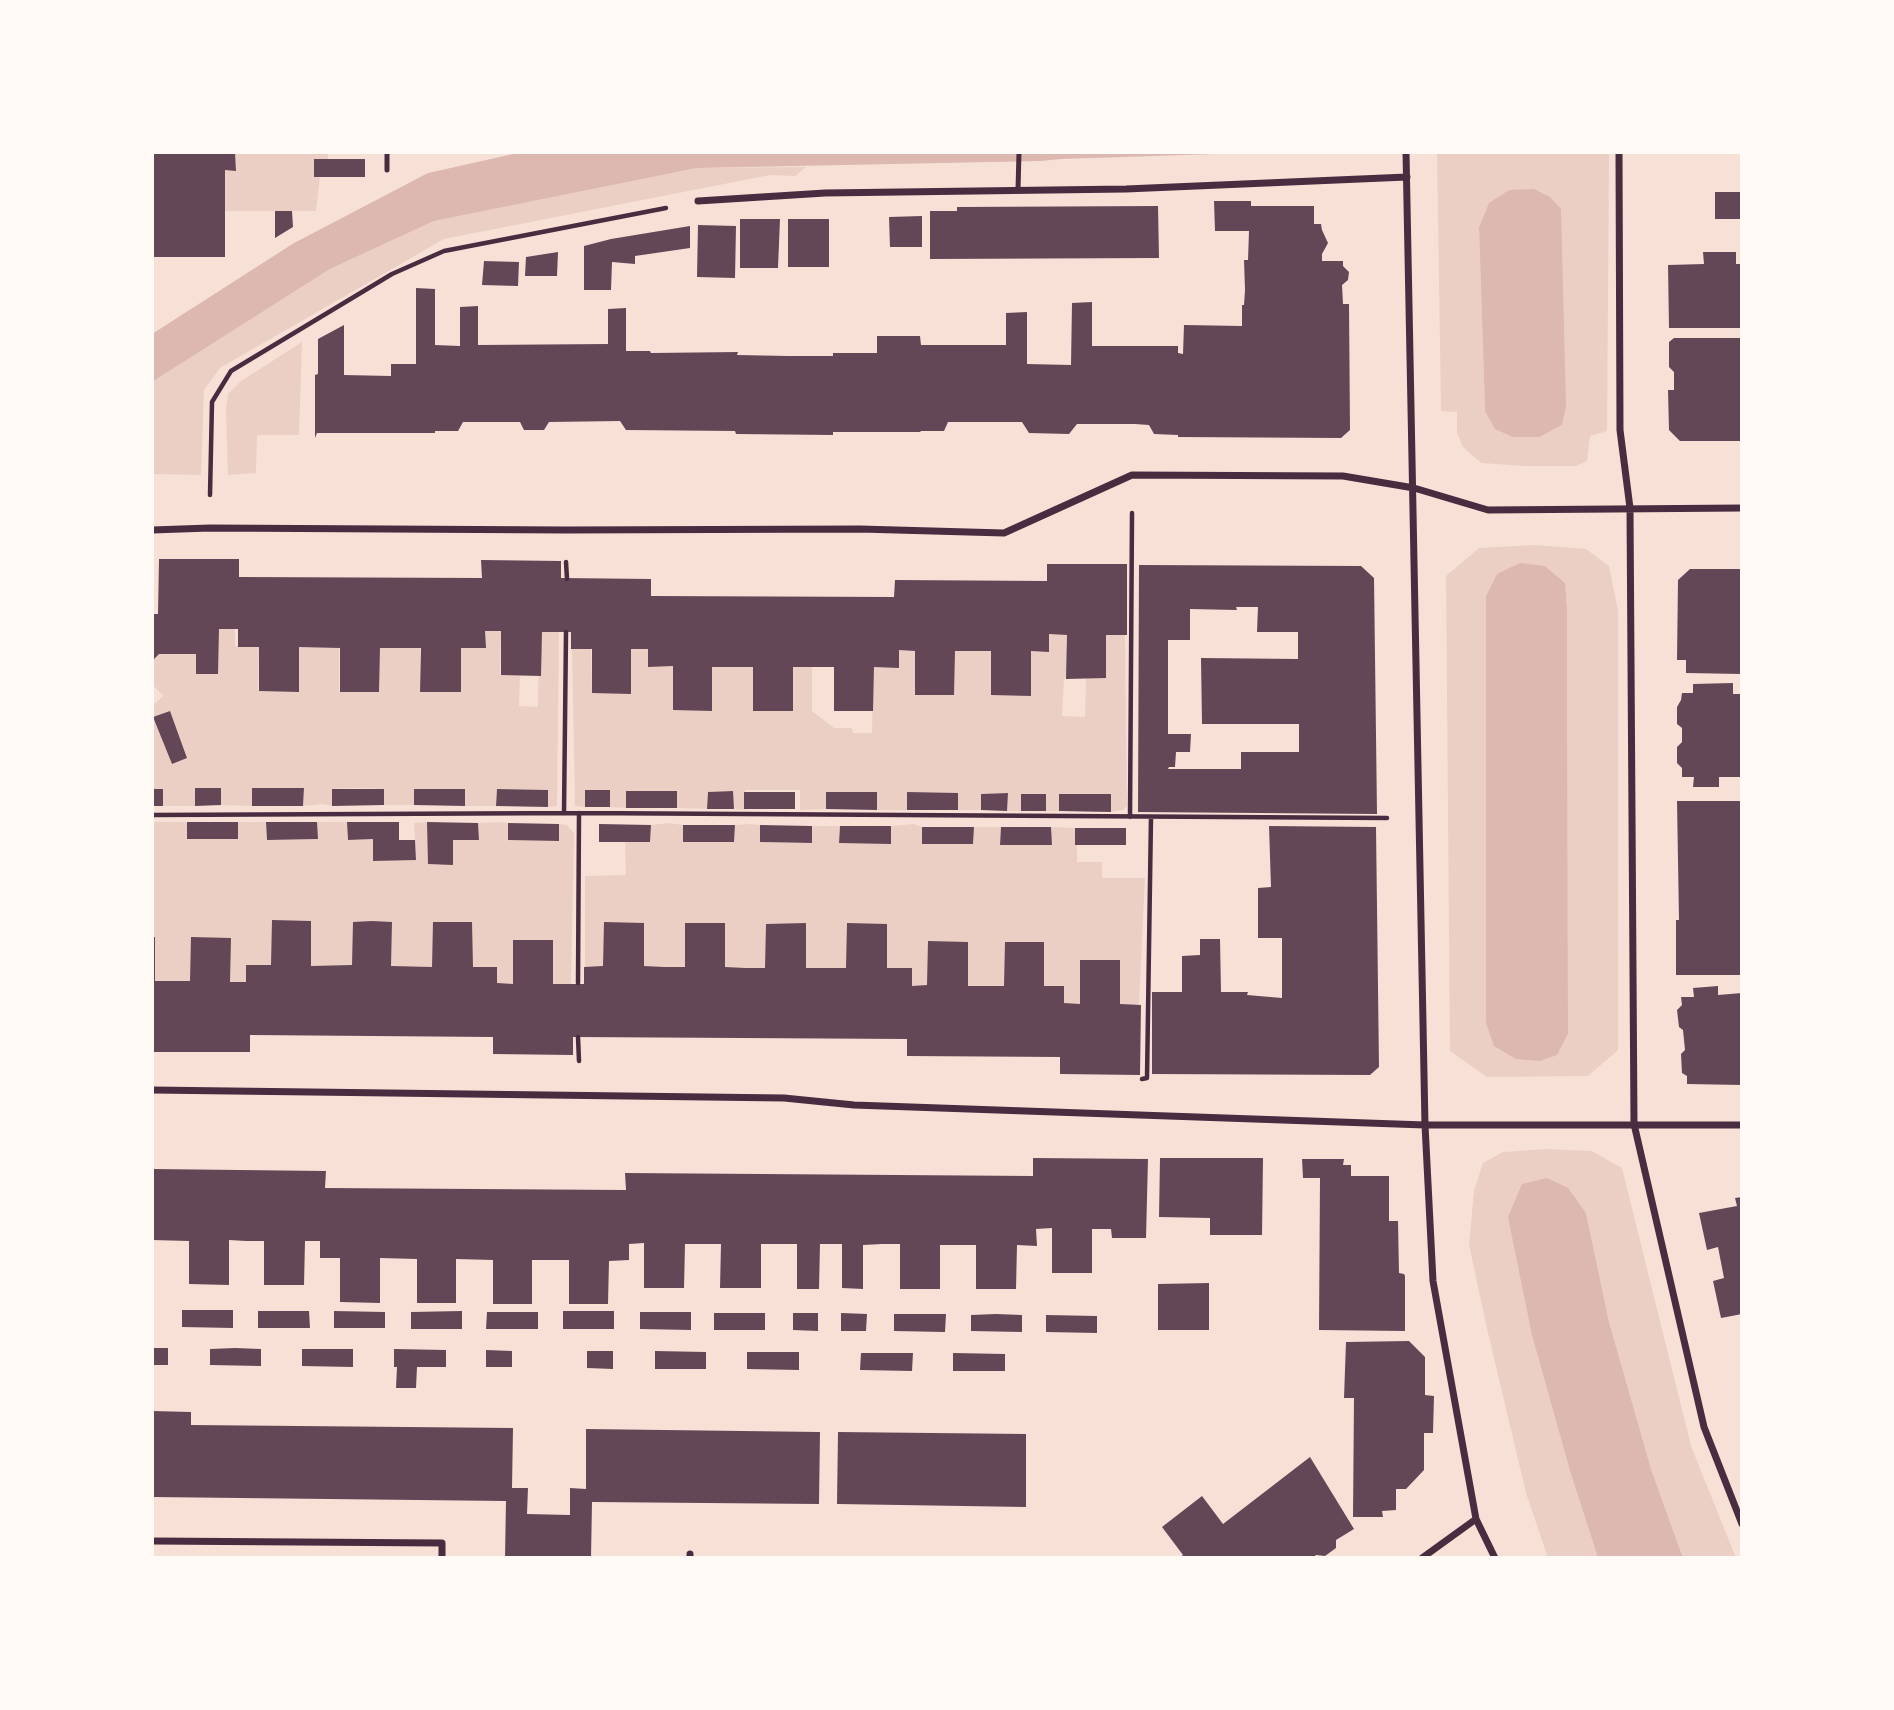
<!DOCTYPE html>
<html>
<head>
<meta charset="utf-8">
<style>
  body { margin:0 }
  #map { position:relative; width:1894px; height:1710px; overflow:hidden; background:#f7e1d7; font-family:Raleway,sans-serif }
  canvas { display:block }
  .frame { position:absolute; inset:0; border:154px solid #fffaf5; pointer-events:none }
</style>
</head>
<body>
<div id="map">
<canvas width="1894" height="1710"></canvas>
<div class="frame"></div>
</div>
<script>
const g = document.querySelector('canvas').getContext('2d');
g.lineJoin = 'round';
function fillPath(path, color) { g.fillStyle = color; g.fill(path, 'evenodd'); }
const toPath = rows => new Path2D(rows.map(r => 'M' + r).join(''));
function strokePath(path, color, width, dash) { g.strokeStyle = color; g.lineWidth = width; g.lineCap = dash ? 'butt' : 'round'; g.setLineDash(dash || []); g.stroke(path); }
fillPath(toPath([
  [235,152,328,152,328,159,314,160,314,176,320,176,316,211,225,211,225,170,236,170],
  [1437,152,1609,152,1607,431,1590,436,1587,461,1576,466,1524,466,1481,463,1463,447,1457,433,1457,412,1441,411],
  [1489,203,1485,411,1479,227],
  [806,167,795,176,770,175,444,239,220,368,204,390,201,475,152,474,152,382,330,269,434,221,697,168],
  [302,342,299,435,257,435,256,473,228,475,226,410,228,394,241,381],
  [1535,545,1586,549,1609,566,1618,610,1618,1050,1588,1076,1487,1077,1450,1051,1446,576,1479,548],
  [1545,566,1565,583,1567,608,1568,1034,1557,1055,1486,1023,1486,596,1497,574],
  [216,629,235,629,235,646,259,646,258,690,277,691,297,647,339,647,339,691,358,691,378,647,420,647,420,691,458,648,482,631,501,631,500,674,520,675,519,706,538,707,539,631,559,631,557,806,548,807,547,790,497,789,496,806,465,806,465,789,414,789,414,805,384,805,383,789,358,788,332,789,332,806,323,804,303,806,304,789,252,806,221,805,220,788,195,788,195,806,163,806,163,789,152,789,152,706,163,696,152,684,152,659,159,653],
  [170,711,187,757,172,764,153,717],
  [1048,634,1068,634,1067,678,1064,678,1062,716,1085,717,1086,678,1105,634,1125,634,1127,806,1123,810,1111,812,1110,794,1060,794,1059,811,1046,811,1046,794,1021,794,1021,811,1007,811,1007,793,982,794,981,810,958,810,958,793,907,810,877,810,877,792,827,792,826,809,800,810,800,790,745,790,745,810,734,809,732,791,708,792,707,809,677,808,676,791,626,791,626,808,610,807,610,790,586,790,585,807,575,806,572,649,591,648,592,692,631,648,650,649,711,666,812,666,812,711,834,728,852,728,853,733,872,733,873,667,898,650,917,650,915,694,954,650,1029,651],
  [153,822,187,822,187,839,237,839,238,822,266,822,267,840,317,839,317,822,347,822,348,840,373,839,373,861,416,859,414,823,427,822,453,865,453,840,479,840,478,823,499,822,508,823,508,840,559,841,559,824,567,825,574,833,571,985,496,984,434,967,273,967,249,984,153,983],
  [669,823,683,825,684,842,734,842,735,825,750,824,760,825,761,842,786,843,811,843,812,826,840,826,839,842,891,826,914,824,922,827,923,844,973,844,974,827,1001,827,1000,844,1051,827,1077,828,1077,862,1102,862,1102,878,1145,878,1139,1005,1062,1005,1005,988,910,987,848,970,585,968,585,876,626,875,625,842,650,842,651,825],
  [1546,1149,1592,1151,1622,1168,1691,1446,1736,1558,1683,1558,1651,1469,1609,1322,1586,1213,1571,1474,1598,1558,1548,1558,1526,1493,1488,1333,1469,1245,1474,1191,1483,1163,1503,1152]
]), '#ebcfc5');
fillPath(toPath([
  [522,152,1279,152,1061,159,1041,161,697,168,434,221,330,269,152,382,152,334,294,243,428,173],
  [1534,189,1550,197,1561,209,1566,406,1562,425,1539,437,1513,437,1495,429,1485,411,1479,227,1489,203,1509,190],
  [1520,563,1545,566,1565,583,1567,608,1568,1034,1557,1055,1540,1061,1516,1059,1494,1046,1486,1023,1486,596,1497,574],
  [1547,1178,1568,1188,1586,1213,1609,1322,1651,1469,1683,1558,1598,1558,1571,1474,1532,1335,1508,1217,1522,1184]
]), '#dcb8b0');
fillPath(toPath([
  [152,152,235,152,236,171,225,170,225,257,152,257],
  [314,159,365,159,365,177,314,177],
  [1715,192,1742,192,1742,219,1715,219],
  [1214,201,1251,201,1251,206,1314,206,1314,224,1321,224,1322,230,1328,243,1322,254,1322,261,1343,261,1343,266,1349,272,1348,280,1342,285,1343,304,1349,304,1350,430,1341,438,1178,437,1178,435,1154,434,1149,425,1135,424,1077,424,1069,434,1029,433,1022,422,948,422,944,431,920,431,921,432,833,432,833,435,736,434,735,431,626,430,620,421,549,422,544,430,524,430,520,422,463,422,458,431,435,431,435,433,317,433,315,438,315,375,318,374,318,339,344,325,344,375,391,376,391,364,416,364,416,288,435,289,435,345,460,346,460,307,478,306,478,345,608,344,608,309,626,308,626,351,650,351,651,353,738,352,737,355,788,356,833,356,833,353,877,353,877,336,920,336,921,345,1006,345,1006,313,1027,312,1027,364,1071,365,1072,303,1092,302,1092,346,1178,346,1178,353,1183,354,1184,325,1242,326,1242,305,1244,305,1245,290,1244,260,1248,260,1249,231,1215,231],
  [1158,206,1159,258,930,259,930,211,957,211,957,207],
  [275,211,292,211,293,227,275,238],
  [922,216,922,247,890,247,889,217],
  [740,219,780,219,778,268,740,268],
  [788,219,829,219,829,267,788,267],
  [698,225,736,226,735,278,697,277],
  [690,226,690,248,635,256,635,264,612,262,611,290,584,290,584,246,611,239],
  [558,252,557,276,525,276,526,257],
  [1703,252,1736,252,1736,264,1742,264,1742,328,1669,328,1668,265,1704,264],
  [484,261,519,262,518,286,482,285],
  [1674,338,1742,338,1742,441,1680,441,1669,430,1668,390,1674,390,1674,372,1669,367,1669,342],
  [159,559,239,559,239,577,482,578,481,560,561,561,561,578,651,579,651,596,894,597,895,580,1047,581,1047,564,1127,564,1127,635,1106,635,1106,678,1066,679,1067,635,1049,634,1049,652,1031,651,1031,696,991,695,991,651,955,651,954,695,915,695,915,651,899,650,899,668,874,667,873,711,834,711,834,667,793,667,793,711,753,711,753,667,712,667,712,711,673,710,673,666,648,667,648,649,631,649,631,694,592,693,592,649,571,649,571,632,542,632,541,676,501,675,501,631,485,631,486,648,461,648,461,692,420,692,421,648,380,648,379,692,340,692,340,648,299,647,299,692,259,691,259,647,238,647,238,629,219,629,218,674,196,674,196,654,159,654,152,661,152,614,158,614],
  [1139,565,1361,566,1374,578,1377,814,1138,812],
  [1236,607,1258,607,1257,632,1298,632,1298,659,1201,658,1202,724,1299,724,1299,752,1241,752,1241,769,1168,769,1169,767,1175,767,1176,752,1190,752,1191,734,1168,734,1168,640,1190,640,1190,609,1237,610],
  [1690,569,1742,569,1742,674,1686,673,1686,660,1677,660,1678,580],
  [1733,683,1733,694,1742,694,1742,777,1719,777,1719,787,1693,787,1694,777,1682,777,1682,768,1677,763,1677,747,1682,742,1682,728,1677,724,1677,707,1681,700,1682,693,1693,693,1693,684],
  [170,711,187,758,172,764,153,717],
  [195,788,221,788,221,805,195,806],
  [252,788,304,788,303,806,252,806],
  [152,789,163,789,163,806,152,806],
  [332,789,384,789,384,805,332,806],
  [414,789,465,789,465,806,414,805],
  [497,789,548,790,548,807,496,806],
  [585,790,610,790,610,807,585,807],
  [626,791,677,791,677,808,626,808],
  [733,791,734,809,707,809,708,792],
  [744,792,795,792,795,809,744,809],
  [826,792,877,792,877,810,826,809],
  [907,792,958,793,958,810,907,810],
  [1008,793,1007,811,981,810,981,794],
  [1021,794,1046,794,1046,811,1021,811],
  [1059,794,1111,794,1111,812,1059,811],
  [1677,801,1742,801,1742,975,1676,975,1676,920,1679,920],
  [187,822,238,822,238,839,187,839],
  [266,822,317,822,318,839,267,840],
  [347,822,399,822,399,840,415,840,416,860,373,861,373,839,348,840],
  [427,822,478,823,479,840,453,840,453,865,428,864],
  [508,823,559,824,559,841,508,840],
  [599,824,651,825,650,842,599,842],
  [683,825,735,825,734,842,683,842],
  [760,825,812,826,812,843,760,842],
  [840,826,891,826,891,844,839,843],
  [1269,826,1376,827,1379,1067,1370,1075,1152,1074,1152,992,1182,992,1182,956,1200,955,1200,939,1220,939,1221,992,1248,992,1247,995,1282,998,1282,938,1258,938,1258,888,1271,887],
  [922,827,974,827,973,844,922,844],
  [1001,827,1051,827,1052,845,1000,845],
  [1075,828,1126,828,1126,845,1075,845],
  [272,920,311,921,311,966,352,965,353,922,372,921,392,922,391,966,432,967,433,922,472,922,473,967,497,967,497,983,513,984,513,940,553,940,553,984,584,984,584,967,603,966,604,922,644,923,644,966,664,967,685,967,685,923,725,923,725,967,745,968,765,968,766,924,806,923,806,968,846,968,847,923,887,924,887,968,912,968,912,986,927,985,928,941,968,942,968,986,1004,986,1005,942,1044,942,1044,986,1064,986,1064,1003,1080,1004,1080,960,1120,960,1120,1004,1141,1005,1140,1075,1060,1074,1060,1057,907,1056,907,1039,575,1037,573,1037,573,1055,493,1054,493,1037,250,1035,250,1052,152,1052,152,937,155,937,155,981,190,981,191,937,231,938,230,982,246,982,246,965,271,965],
  [1718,986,1718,995,1742,993,1742,1085,1687,1084,1687,1076,1682,1073,1681,1054,1685,1050,1683,1030,1679,1027,1677,1010,1682,1005,1681,997,1694,997,1693,988],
  [1033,1158,1148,1159,1146,1238,1112,1238,1111,1229,1092,1229,1092,1273,1052,1273,1052,1228,1036,1229,1037,1246,1017,1245,1016,1289,976,1289,976,1245,940,1245,940,1289,900,1289,900,1244,882,1244,863,1245,863,1289,842,1288,842,1244,820,1244,819,1289,797,1289,797,1244,761,1244,761,1288,720,1288,721,1244,685,1244,684,1288,644,1288,644,1243,629,1244,629,1260,609,1261,608,1304,569,1304,569,1260,532,1260,532,1304,493,1304,493,1260,456,1259,456,1303,417,1303,417,1259,380,1258,380,1303,340,1302,340,1258,320,1258,320,1241,305,1241,304,1285,264,1285,264,1241,246,1241,229,1240,229,1285,189,1284,189,1241,152,1240,152,1169,326,1171,325,1188,626,1190,625,1173,1033,1176],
  [1160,1158,1263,1158,1262,1235,1210,1235,1210,1218,1159,1217],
  [1302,1159,1344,1159,1343,1165,1351,1165,1351,1176,1389,1176,1389,1221,1398,1221,1399,1273,1404,1274,1405,1276,1405,1331,1319,1330,1320,1178,1303,1178],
  [1742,1197,1742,1314,1721,1318,1713,1281,1724,1278,1718,1247,1707,1250,1699,1213,1737,1206,1735,1198],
  [1209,1283,1209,1330,1158,1330,1158,1284],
  [182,1310,233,1310,233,1328,182,1327],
  [258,1311,309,1311,310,1328,258,1328],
  [334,1311,385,1312,385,1328,334,1328],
  [462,1311,462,1329,411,1329,411,1312],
  [563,1311,614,1311,614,1329,563,1329],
  [487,1312,538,1312,538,1329,486,1329],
  [640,1312,691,1312,691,1330,640,1329],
  [714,1313,765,1313,765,1330,714,1330],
  [793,1313,818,1313,818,1331,793,1330],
  [841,1313,867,1314,866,1331,841,1331],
  [894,1314,946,1314,945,1332,894,1331],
  [996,1314,1022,1315,1022,1332,971,1331,971,1315],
  [1046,1315,1097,1316,1097,1333,1046,1332],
  [1409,1341,1425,1357,1425,1395,1434,1396,1433,1433,1424,1433,1424,1470,1406,1489,1396,1489,1396,1510,1382,1511,1383,1517,1353,1517,1354,1398,1344,1398,1346,1342],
  [152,1348,168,1348,168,1365,152,1365],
  [235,1348,261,1349,261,1366,210,1365,210,1349],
  [302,1349,353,1349,353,1367,302,1366],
  [394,1349,446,1350,446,1367,417,1367,416,1388,396,1388,397,1367,394,1367],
  [486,1350,512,1351,512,1367,486,1367],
  [587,1351,613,1351,613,1369,587,1368],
  [655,1351,706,1352,706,1369,655,1369],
  [747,1352,799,1352,799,1370,747,1369],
  [861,1353,913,1353,912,1371,860,1370],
  [953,1353,1005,1354,1005,1371,953,1371],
  [152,1411,191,1412,191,1425,513,1428,512,1488,528,1488,527,1514,570,1515,570,1488,586,1489,586,1429,820,1432,819,1504,592,1502,591,1558,505,1558,506,1501,152,1497],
  [838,1432,1026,1434,1026,1507,837,1504],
  [1310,1457,1354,1529,1336,1540,1336,1548,1325,1556,1316,1555,1313,1558,1179,1558,1183,1555,1162,1527,1202,1496,1223,1524]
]), '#644757');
strokePath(toPath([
  [210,495,212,402,231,371,392,274,444,251,666,208],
  [566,562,567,579],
  [564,813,566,632],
  [152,815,579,813,1387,818],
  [1130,817,1132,513],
  [578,983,579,813],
  [578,1037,579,1061],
  [1142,1079,1147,1078,1151,817]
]), '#4a2c40', 4.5);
strokePath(toPath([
  [387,152,387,170],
  [1018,190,1019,152]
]), '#4a2c40', 5);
strokePath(toPath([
  [1406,152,1425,1125,1433,1281,1476,1519,1495,1558],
  [1619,152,1620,430,1630,508,1634,1124,1704,1427,1742,1524],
  [698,201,825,193,1126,189,1407,177],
  [152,530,210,528,566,530,860,529,1004,533,1132,475,1343,476,1414,488,1488,510,1742,508],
  [152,1090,784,1098,854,1105,1425,1125,1742,1125],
  [152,1541,442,1543,442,1558],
  [690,1558,690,1554],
  [1422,1558,1476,1519]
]), '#4a2c40', 7);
</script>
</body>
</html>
